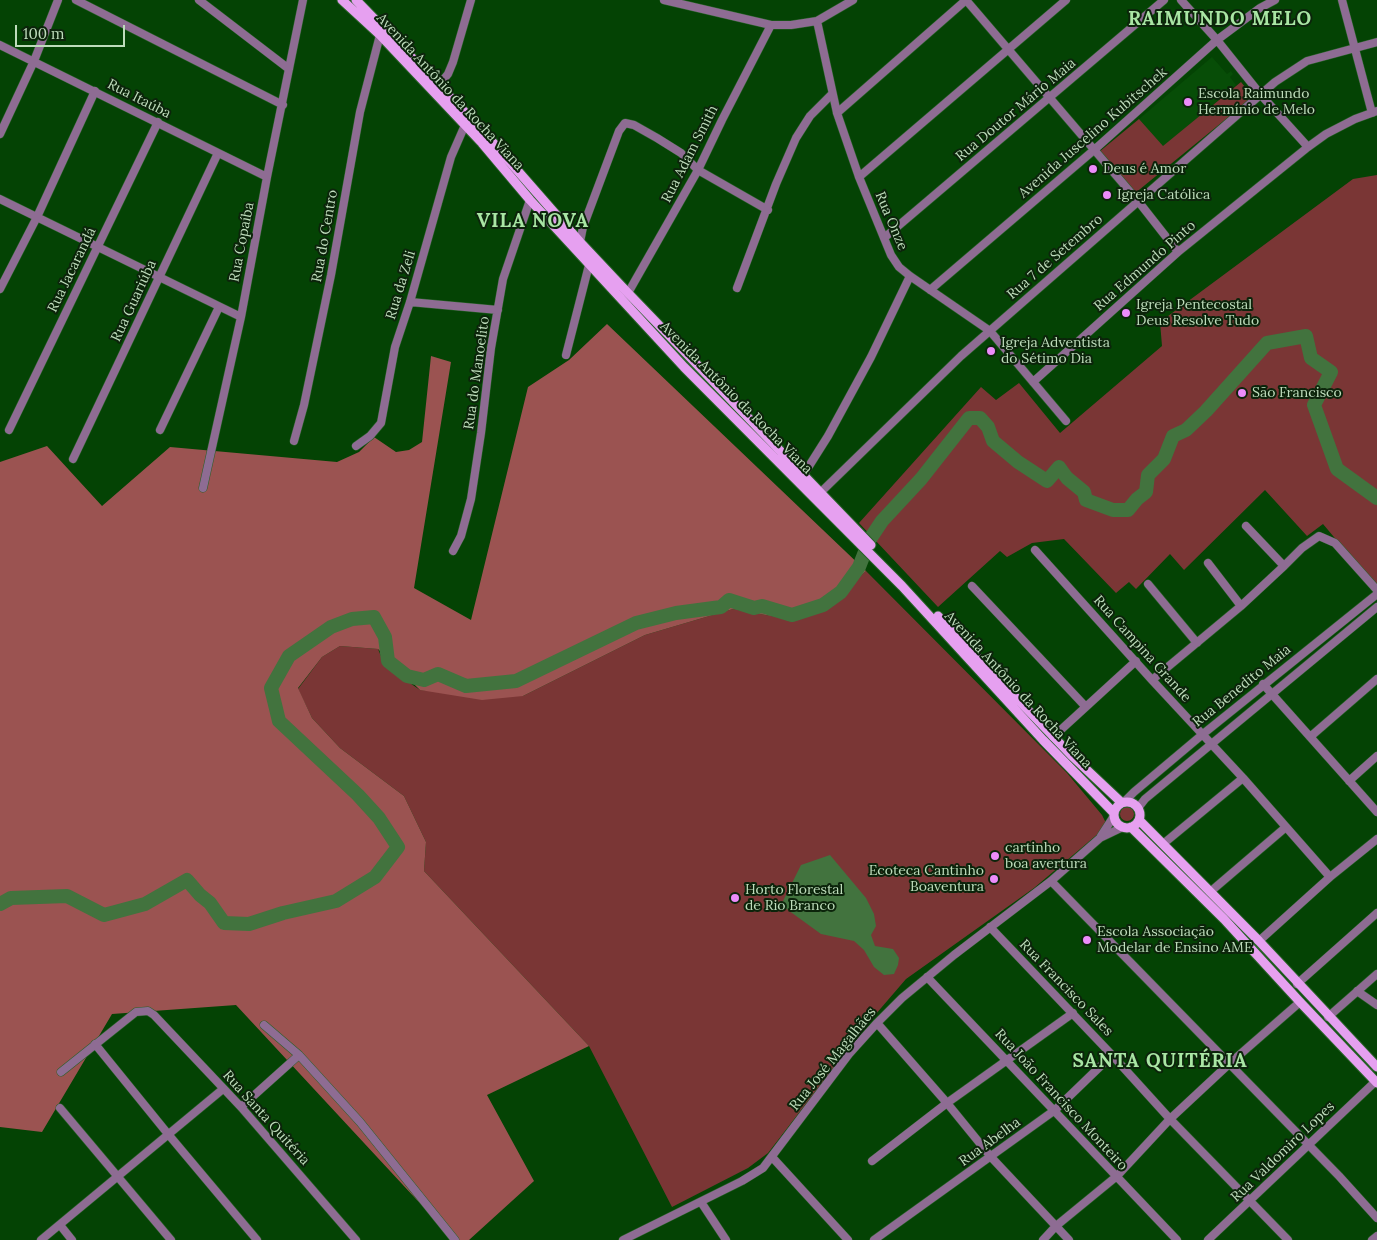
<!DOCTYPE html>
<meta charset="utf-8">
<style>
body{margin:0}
#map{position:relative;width:1377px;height:1240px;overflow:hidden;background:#044304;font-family:Lora,serif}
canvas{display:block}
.scale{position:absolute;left:15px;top:25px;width:110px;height:22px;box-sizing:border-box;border:2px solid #bedcbb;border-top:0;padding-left:6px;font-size:15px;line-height:18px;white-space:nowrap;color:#bedcbb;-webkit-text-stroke:4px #0c240b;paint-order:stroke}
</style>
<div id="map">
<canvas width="1377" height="1240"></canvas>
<div class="scale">100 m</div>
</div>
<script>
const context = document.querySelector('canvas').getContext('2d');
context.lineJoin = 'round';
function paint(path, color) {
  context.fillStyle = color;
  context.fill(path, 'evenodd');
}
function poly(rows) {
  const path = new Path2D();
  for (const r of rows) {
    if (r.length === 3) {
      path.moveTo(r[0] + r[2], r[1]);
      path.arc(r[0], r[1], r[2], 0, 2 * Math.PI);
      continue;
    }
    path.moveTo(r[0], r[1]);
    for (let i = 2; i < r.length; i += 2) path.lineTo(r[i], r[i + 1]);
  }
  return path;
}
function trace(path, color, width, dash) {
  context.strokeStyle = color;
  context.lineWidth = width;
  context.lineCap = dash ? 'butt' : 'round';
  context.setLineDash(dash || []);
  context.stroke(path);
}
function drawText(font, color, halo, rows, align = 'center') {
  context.font = font + ' Lora,serif';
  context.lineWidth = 4;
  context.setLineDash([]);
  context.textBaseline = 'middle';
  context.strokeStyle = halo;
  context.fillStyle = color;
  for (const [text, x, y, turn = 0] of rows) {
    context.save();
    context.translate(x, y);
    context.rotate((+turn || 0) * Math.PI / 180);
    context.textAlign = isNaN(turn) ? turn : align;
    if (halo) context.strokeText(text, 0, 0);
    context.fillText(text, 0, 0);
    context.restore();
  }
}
paint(poly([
 [1212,57,1227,74,1231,71,1233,74,1230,77,1236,85,1163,147,1139,119]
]), '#074d07');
paint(poly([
 [1241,82,1253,97,1134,194,1099,152,1139,119,1163,146],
 [1377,175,1377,584,1375,586,1323,524,1307,536,1265,490,1184,570,1170,554,1136,589,1129,582,1116,593,1064,539,1032,543,1007,557,1000,551,938,607,859,523,981,387,996,400,1019,383,1060,433,1162,346,1160,322,1353,179],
 [866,571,1067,773,1102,815,1105,821,1105,828,1034,888,906,979,869,1022,768,1153,748,1168,672,1207,589,1046,424,871,426,842,404,796,340,748,312,718,298,689,322,657,340,646,378,649,385,666,420,690,523,696,645,635,733,609,793,620,826,608],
 [1127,814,7]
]), '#7a3635');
paint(poly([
 [607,324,866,571,826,608,793,620,733,609,645,635,523,696,482,700,420,690,378,649,340,646,322,657,298,688,312,718,340,748,404,796,426,842,424,871,589,1046,487,1095,534,1181,469,1240,454,1240,236,1005,112,1014,42,1132,0,1127,0,462,47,446,102,506,170,447,337,462,359,452,374,437,396,452,409,450,422,442,431,356,451,362,414,588,471,620,528,387,569,360]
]), '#9b5351');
paint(poly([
 [830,855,866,898,874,914,876,926,871,935,875,946,893,949,899,958,898,965,894,974,884,975,874,967,864,950,854,941,821,934,781,905,801,865]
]), '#42733e');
trace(poly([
 [0,904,11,898,67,896,104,915,145,904,187,880,200,895,210,903,224,923,249,924,283,913,336,901,375,877,398,847,379,818,358,795,279,721,271,688,289,656,331,627,352,619,374,617,385,637,388,661,407,676,424,680,438,674,466,686,516,681,636,623,676,613,721,607,729,600,754,608,762,606,792,615,823,605,841,592,859,567,870,539,882,521,921,479,969,418,980,418,988,427,993,441,1018,462,1047,481,1059,467,1067,478,1084,492,1086,500,1113,510,1128,510,1137,499,1146,492,1148,475,1164,459,1173,436,1186,430,1206,411,1267,343,1306,336,1311,358,1331,372,1314,405,1337,469,1377,498]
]), '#42733e', 14);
const minor = poly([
 [76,0,283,105],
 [199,0,289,69],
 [664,0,771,25,791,25,817,21,853,0],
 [966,0,1138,201,1178,252],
 [1181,0,1217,40,1261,95,1308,147],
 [1342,0,1372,113],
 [817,21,837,113,859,177,891,255,899,267,910,276,990,331,1066,421],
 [0,45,267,177],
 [439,85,448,74,453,62,471,0],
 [837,113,966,0],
 [0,134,34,61,58,0],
 [859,177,1066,0],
 [0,199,241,317],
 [884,238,1164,0],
 [580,242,583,227,619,131,625,123,634,125,657,138,681,153,698,170,768,210],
 [737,288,776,184,796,138,810,116,832,94],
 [0,289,37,217,95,91],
 [930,290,1094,150,1217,40,1260,8,1275,0],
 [628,293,698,170,722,120,771,25],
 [410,302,498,310],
 [566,355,589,265],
 [1033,382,1178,252,1308,147,1326,134,1355,119,1377,111],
 [9,430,158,122],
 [160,430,219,307],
 [294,441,304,405,331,275,360,112,380,35],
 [356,446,370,436,381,423,395,347,410,302,451,157,465,125],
 [73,459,218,153],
 [804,474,828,436,871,357,910,276],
 [203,488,241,317,267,177,303,0],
 [821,492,961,356,1275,82,1307,61,1377,42],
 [1246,526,1284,566],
 [1035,550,1152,680,1243,778,1330,877],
 [453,551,461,536,471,499,481,433,491,348,503,279,530,200],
 [1208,563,1241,606],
 [1148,584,1197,643],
 [972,586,1085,706],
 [1152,680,1241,606,1284,566,1302,548,1319,536,1335,543,1377,590],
 [1263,684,1377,812],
 [1053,737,1136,661],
 [1310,737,1377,679],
 [1349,781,1377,756],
 [1125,801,1134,792,1203,734,1377,594],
 [1138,808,1145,799,1377,607],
 [1101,836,1114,816],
 [1163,844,1243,778],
 [1051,881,1339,1176,1377,1218],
 [1210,892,1286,827],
 [990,927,1112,1055,1170,1119,1288,1240],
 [1259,941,1330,877,1377,839],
 [927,977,1177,1240],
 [1297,984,1377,913],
 [1357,991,1377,1005],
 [1328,1017,1377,974],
 [877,1023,947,1103,991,1157,1069,1240],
 [264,1025,299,1055,360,1122,455,1240],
 [95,1044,168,1134,257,1240],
 [61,1072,136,1012,148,1011,154,1015,241,1107,356,1240],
 [241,1107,299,1055],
 [60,1108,171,1240],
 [772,1157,848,1240],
 [872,1161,947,1103,1073,1013],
 [701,1202,726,1240],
 [60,1225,72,1240],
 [41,1240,223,1089],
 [623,1240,742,1181,763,1168,849,1054,877,1023,902,998,954,955,1051,881,1100,838,1123,827],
 [874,1240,1055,1110,1112,1055],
 [1043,1240,1056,1226,1117,1176,1170,1119,1229,1064,1300,1002],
 [1208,1240,1376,1081],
 [1372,1240,1377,1236]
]);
const major = poly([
 [342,0,380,35,482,143,530,200,684,367,902,586,1043,740,1114,813],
 [356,0,482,130,580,242,628,293,871,545],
 [938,616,1071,755,1122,803],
 [1127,815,13],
 [1139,820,1259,941,1377,1067],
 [1131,827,1224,919,1300,1002,1377,1083]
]);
trace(minor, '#296229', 9);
trace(major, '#296229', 11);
trace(minor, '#8e6c93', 8);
trace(major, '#e6a0f0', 9);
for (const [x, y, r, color] of [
 [1188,102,5,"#ec8cfa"],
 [1093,169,5,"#ec8cfa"],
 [1107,195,5,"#ec8cfa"],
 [1126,313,5,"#ec8cfa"],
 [991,351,5,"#ec8cfa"],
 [1242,393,5,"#ec8cfa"],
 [995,856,5,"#ec8cfa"],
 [994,879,5,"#ec8cfa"],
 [735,898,5,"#ec8cfa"],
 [1087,940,5,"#ec8cfa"]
]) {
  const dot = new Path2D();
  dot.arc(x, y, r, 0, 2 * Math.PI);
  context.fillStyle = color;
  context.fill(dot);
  trace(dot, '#0c240b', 2);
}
drawText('14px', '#bedcbb', '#0c240b', [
 ["Avenida Antônio da Rocha Viana",450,92,47],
 ["Rua Itaúba",139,99,27],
 ["Rua Doutor Mário Maia",1016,110,-40],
 ["Avenida Juscelino Kubitschek",1093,133,-41],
 ["Rua Adam Smith",690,154,-63],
 ["Rua Onze",891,221,67],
 ["Rua do Centro",325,236,-80],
 ["Rua Copaíba",242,242,-79],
 ["Rua 7 de Setembro",1055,257,-41],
 ["Rua Edmundo Pinto",1145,266,-41],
 ["Rua Jacarandá",72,270,-64],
 ["Rua da Zeli",401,285,-73],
 ["Rua Guariúba",134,301,-65],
 ["Rua do Manoelito",477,373,-82],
 ["Avenida Antônio da Rocha Viana",736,398,45],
 ["Rua Campina Grande",1142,649,48],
 ["Rua Benedito Maia",1242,686,-39],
 ["Avenida Antônio da Rocha Viana",1018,690,47],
 ["Rua Francisco Sales",1066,988,46],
 ["Rua José Magalhães",833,1059,-51],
 ["Rua João Francisco Monteiro",1061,1100,47],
 ["Rua Santa Quitéria",266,1118,48],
 ["Rua Abelha",990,1142,-36],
 ["Rua Valdomiro Lopes",1283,1152,-44]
]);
drawText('14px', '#bedcbb', '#0c240b', [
 ["Escola Raimundo",1198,94],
 ["Hermínio de Melo",1198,110],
 ["Deus é Amor",1103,169],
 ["Igreja Católica",1117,195],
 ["Igreja Pentecostal",1136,305],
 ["Deus Resolve Tudo",1136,321],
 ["Igreja Adventista",1001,343],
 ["do Sétimo Dia",1001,359],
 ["São Francisco",1252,393],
 ["cartinho",1005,848],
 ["boa avertura",1005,864],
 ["Ecoteca Cantinho",984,871,"right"],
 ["Boaventura",984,887,"right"],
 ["Horto Florestal",745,890],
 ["de Rio Branco",745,906],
 ["Escola Associação",1097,932],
 ["Modelar de Ensino AME",1097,948]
], 'left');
context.letterSpacing = '1px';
drawText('bold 19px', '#a9e6a4', '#0c240b', [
 ["RAIMUNDO MELO",1220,20],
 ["VILA NOVA",533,222],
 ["SANTA QUITÉRIA",1160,1062]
]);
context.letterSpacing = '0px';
</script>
